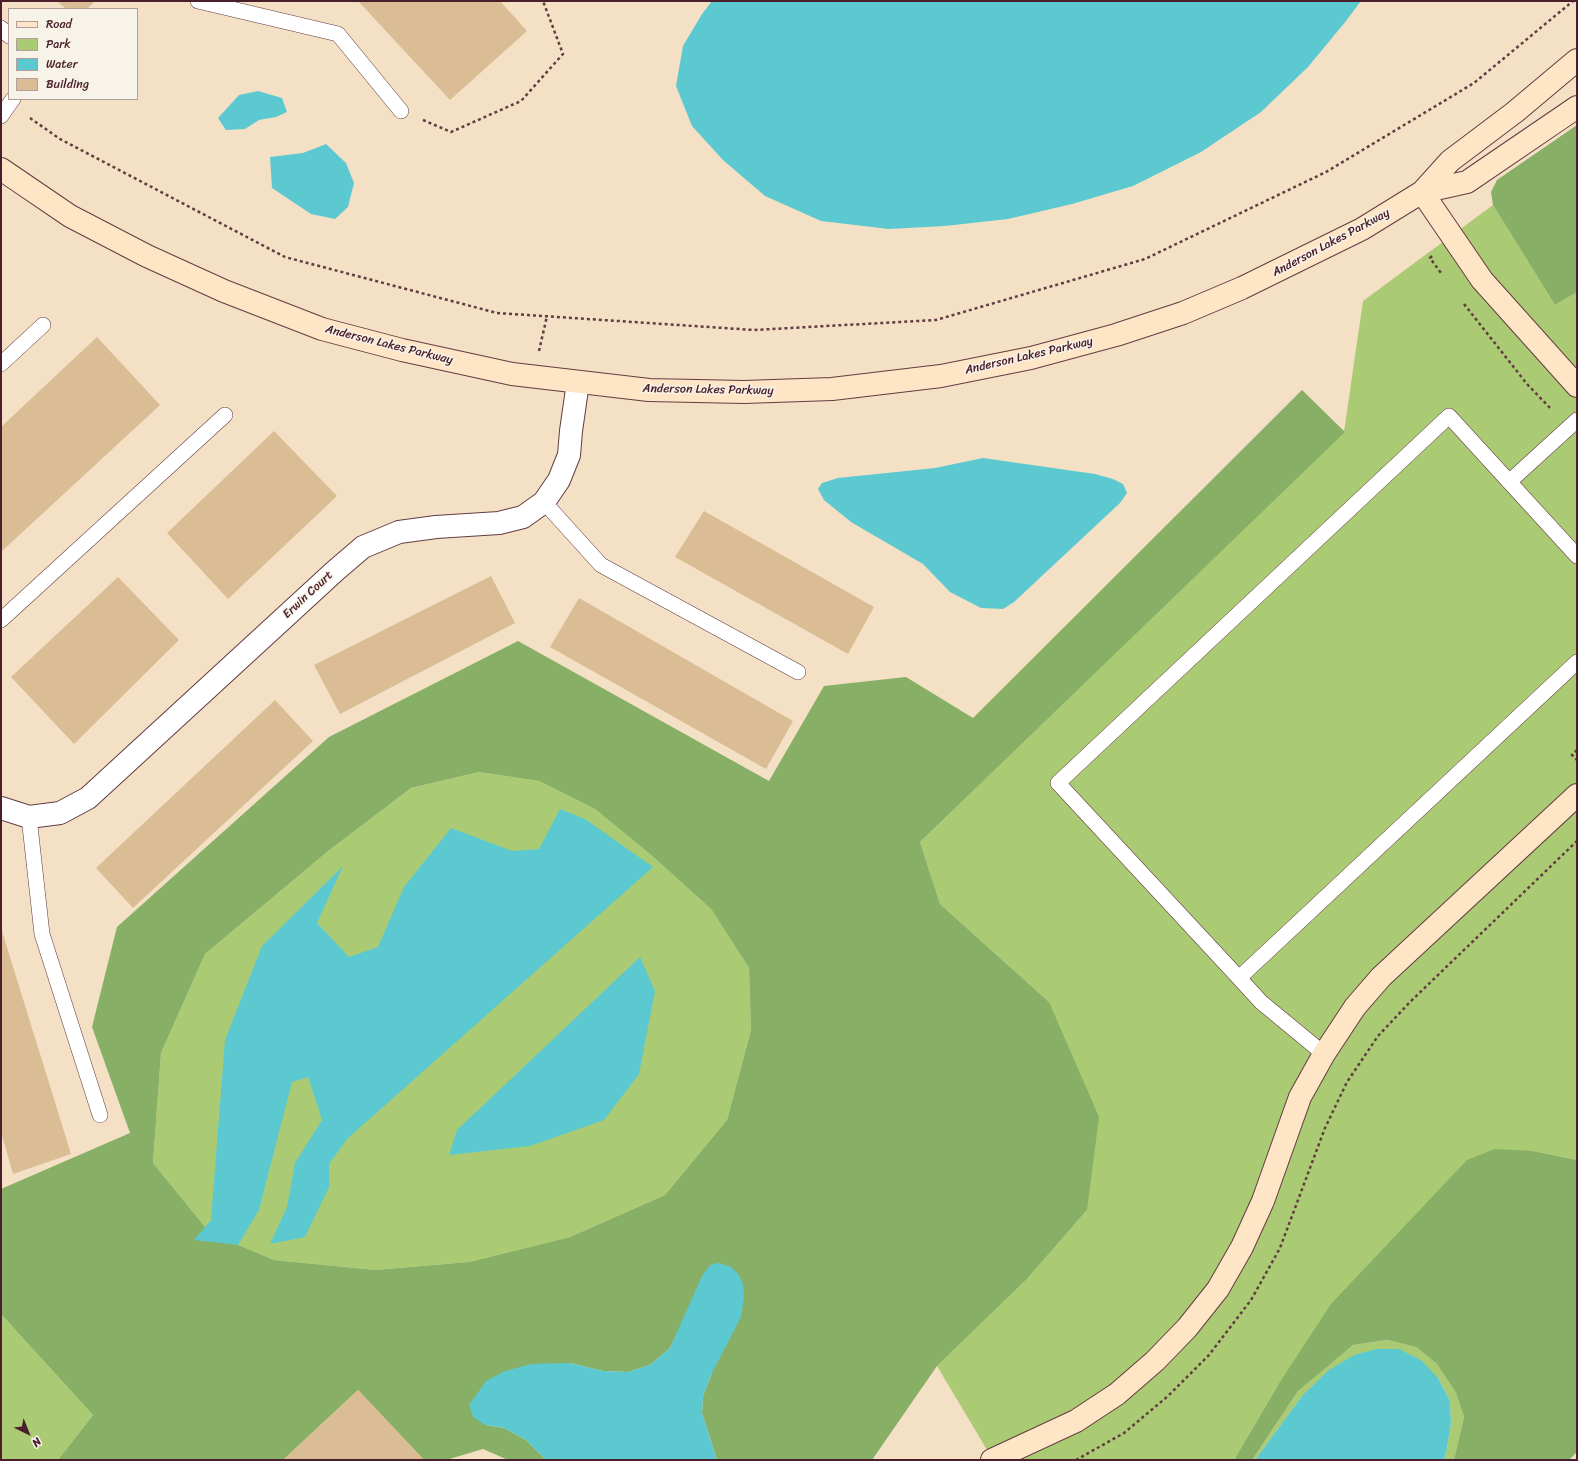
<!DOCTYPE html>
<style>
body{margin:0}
#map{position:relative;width:1578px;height:1461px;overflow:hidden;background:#f3e0c5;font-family:Sriracha,sans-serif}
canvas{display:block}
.frame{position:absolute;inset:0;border:2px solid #4a1f2b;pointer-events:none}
.legend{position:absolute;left:8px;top:8px;width:130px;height:92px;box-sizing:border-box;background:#f7f3e8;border:1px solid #b29e9c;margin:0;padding:5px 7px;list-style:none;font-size:12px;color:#4a1f2b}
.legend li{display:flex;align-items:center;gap:8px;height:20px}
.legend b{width:20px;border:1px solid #b29e9c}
.north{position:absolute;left:8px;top:1413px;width:40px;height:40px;-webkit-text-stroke:3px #f7f3e8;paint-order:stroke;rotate:137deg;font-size:11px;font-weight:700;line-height:16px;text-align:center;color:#4a1f2b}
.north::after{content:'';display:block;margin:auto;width:14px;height:18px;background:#4a1f2b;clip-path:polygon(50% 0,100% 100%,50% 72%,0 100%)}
</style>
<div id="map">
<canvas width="1578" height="1461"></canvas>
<div class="frame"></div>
<ul class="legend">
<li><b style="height:5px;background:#fde5c5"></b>Road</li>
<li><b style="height:11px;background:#aacb73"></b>Park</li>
<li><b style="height:11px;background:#5cc9d1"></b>Water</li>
<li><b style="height:11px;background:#dbbd95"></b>Building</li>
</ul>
<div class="north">N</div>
</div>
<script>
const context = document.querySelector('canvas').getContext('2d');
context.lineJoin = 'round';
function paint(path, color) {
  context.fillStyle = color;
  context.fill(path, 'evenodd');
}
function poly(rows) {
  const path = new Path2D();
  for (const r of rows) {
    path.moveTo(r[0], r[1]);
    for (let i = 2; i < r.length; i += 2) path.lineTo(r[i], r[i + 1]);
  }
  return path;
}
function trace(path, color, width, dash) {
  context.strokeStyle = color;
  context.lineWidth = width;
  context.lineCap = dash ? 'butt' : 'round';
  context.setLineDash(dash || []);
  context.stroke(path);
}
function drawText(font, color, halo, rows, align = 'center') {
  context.font = font + ' Sriracha,sans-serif';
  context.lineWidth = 3;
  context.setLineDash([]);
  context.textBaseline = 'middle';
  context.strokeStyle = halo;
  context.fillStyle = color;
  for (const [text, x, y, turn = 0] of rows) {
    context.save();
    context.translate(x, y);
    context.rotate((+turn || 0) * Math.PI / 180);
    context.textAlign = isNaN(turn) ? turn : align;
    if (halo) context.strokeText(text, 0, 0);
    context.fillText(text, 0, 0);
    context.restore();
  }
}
paint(poly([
 [1493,205,1555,305,1577,292,1577,1160,1533,1151,1278,1385,1234,1460,993,1460,937,1366,1026,1280,1087,1210,1049,1002,940,904,920,842,1344,432,1363,301],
 [479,772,539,781,595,809,650,854,711,909,749,968,751,1030,727,1120,665,1195,570,1237,469,1262,375,1270,274,1260,210,1233,153,1163,161,1053,205,954,327,852,411,788],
 [1,1314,93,1415,58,1460,1,1460],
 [1389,1340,1416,1347,1437,1364,1456,1393,1464,1417,1454,1460,1444,1460,1447,1448,1451,1424,1450,1401,1438,1378,1302,1396,1255,1460,1252,1460,1298,1391,1327,1366,1353,1345]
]), '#aacb73');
paint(poly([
 [1577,125,1577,292,1555,305,1493,205,1491,192,1497,180],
 [1302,390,1345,432,920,842,940,904,1049,1002,1099,1117,1087,1210,1026,1280,937,1366,872,1460,717,1460,702,1413,703,1396,712,1373,682,1323,670,1348,650,1365,628,1372,603,1371,570,1363,485,1425,504,1428,526,1440,546,1460,508,1460,483,1449,446,1460,424,1460,358,1390,283,1460,58,1460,93,1415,1,1314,1,1189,130,1133,92,1027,117,927,329,737,518,641,769,781,824,686,906,677,973,718],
 [479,772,539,781,595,809,650,854,711,909,749,968,751,1030,727,1120,665,1195,570,1237,469,1262,375,1270,274,1260,210,1233,153,1163,161,1053,205,954,327,852,411,788],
 [1495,1149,1533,1151,1577,1160,1577,1452,1569,1460,1454,1460,1464,1417,1456,1393,1437,1364,1416,1347,1388,1340,1353,1345,1298,1391,1252,1460,1234,1460,1278,1385,1331,1304,1467,1160]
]), '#87af65');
paint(poly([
 [712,1,1361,1,1346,21,1308,67,1261,112,1201,152,1133,186,1072,204,1008,219,945,226,889,229,821,221,765,196,723,160,692,126,676,86,683,46,702,14],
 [258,91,282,98,287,112,276,117,259,120,245,129,226,130,218,118,239,95],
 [326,144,346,163,354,183,348,207,335,219,311,214,272,188,270,157,303,153],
 [983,458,1095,474,1113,479,1123,484,1127,493,1120,503,1014,602,1003,609,981,608,950,592,923,564,851,522,824,500,818,489,822,483,838,478,935,468],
 [560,809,585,819,653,867,347,1139,329,1164,329,1187,305,1237,270,1244,287,1207,295,1163,322,1120,308,1077,292,1082,259,1210,238,1245,194,1240,211,1220,225,1040,262,946,343,866,317,923,349,957,378,947,404,887,451,828,512,851,539,849],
 [640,957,655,991,639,1074,604,1120,530,1146,449,1155,457,1130],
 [719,1263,731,1267,739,1275,743,1284,744,1296,741,1317,712,1373,703,1396,702,1413,717,1460,546,1460,526,1440,504,1428,485,1425,473,1417,469,1405,486,1381,505,1371,531,1364,570,1363,603,1371,628,1372,650,1365,670,1348,702,1276,710,1265],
 [1376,1349,1399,1349,1421,1360,1438,1378,1450,1401,1451,1424,1447,1448,1444,1460,1255,1460,1302,1396,1329,1370,1354,1355]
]), '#5cc9d1');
paint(poly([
 [57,1,95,1,87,9,66,9],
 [358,1,500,1,527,31,450,100],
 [97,337,160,405,1,552,1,427],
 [274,431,337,496,228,599,167,533],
 [704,511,874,607,848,654,675,557],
 [491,576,515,623,340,714,314,665],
 [118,577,179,640,74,744,11,677],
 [579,598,793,721,766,769,550,647],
 [275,700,313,741,133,908,96,868],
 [1,928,71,1154,13,1174,1,1132],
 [358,1390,424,1460,283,1460]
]), '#dbbd95');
const lane = poly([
 [198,1,338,34,401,111],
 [1,28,9,36],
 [1,116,13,99],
 [1,364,43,325],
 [1509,482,1577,420],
 [544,502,601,565,798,672],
 [1577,556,1449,416,1058,783,1239,978,1577,662],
 [1,620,225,415],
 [29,817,42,934,100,1115],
 [1239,978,1261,1002,1324,1054]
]);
const street = poly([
 [1,808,29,817,60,813,88,798,335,571,363,547,399,532,436,527,499,523,523,517,544,502,559,480,569,455,571,431,578,382]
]);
const secondary = poly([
 [1,169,70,216,147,256,224,291,322,329,402,350,512,374,649,390,744,392,832,389,941,376,1031,358,1116,335,1183,313,1242,288,1362,229,1422,192,1450,161,1515,112,1577,60],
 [1422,192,1482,280,1577,386],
 [1422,192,1467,182,1577,107],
 [992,1460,1076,1421,1117,1394,1155,1361,1187,1328,1218,1289,1242,1247,1263,1201,1300,1097,1324,1054,1355,1007,1381,977,1577,795]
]);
trace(lane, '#633c42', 16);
trace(street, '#633c42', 24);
trace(secondary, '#633c42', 24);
trace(poly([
 [30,118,60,139,285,257,497,313,754,330,936,320,1145,259,1326,172,1474,83,1573,1],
 [423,120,451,132,521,101,563,54,543,1],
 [1432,256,1430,258,1441,273],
 [1464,304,1527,384,1552,410],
 [539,351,547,316],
 [1577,750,1572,755,1577,760],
 [1076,1460,1124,1433,1168,1396,1209,1355,1251,1300,1280,1248,1325,1128,1347,1082,1378,1036,1410,1002,1577,841]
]), '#633c42', 2.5, [3, 3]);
trace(lane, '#fff', 15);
trace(street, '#fff', 22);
trace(secondary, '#fde5c5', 22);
drawText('12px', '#4a1f2b', '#f7f3e8', [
 ["Anderson Lakes Parkway",1331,243,-28],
 ["Anderson Lakes Parkway",389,345,14],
 ["Anderson Lakes Parkway",1029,356,-13],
 ["Anderson Lakes Parkway",708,390,1],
 ["Erwin Court",308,595,-43]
]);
</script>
